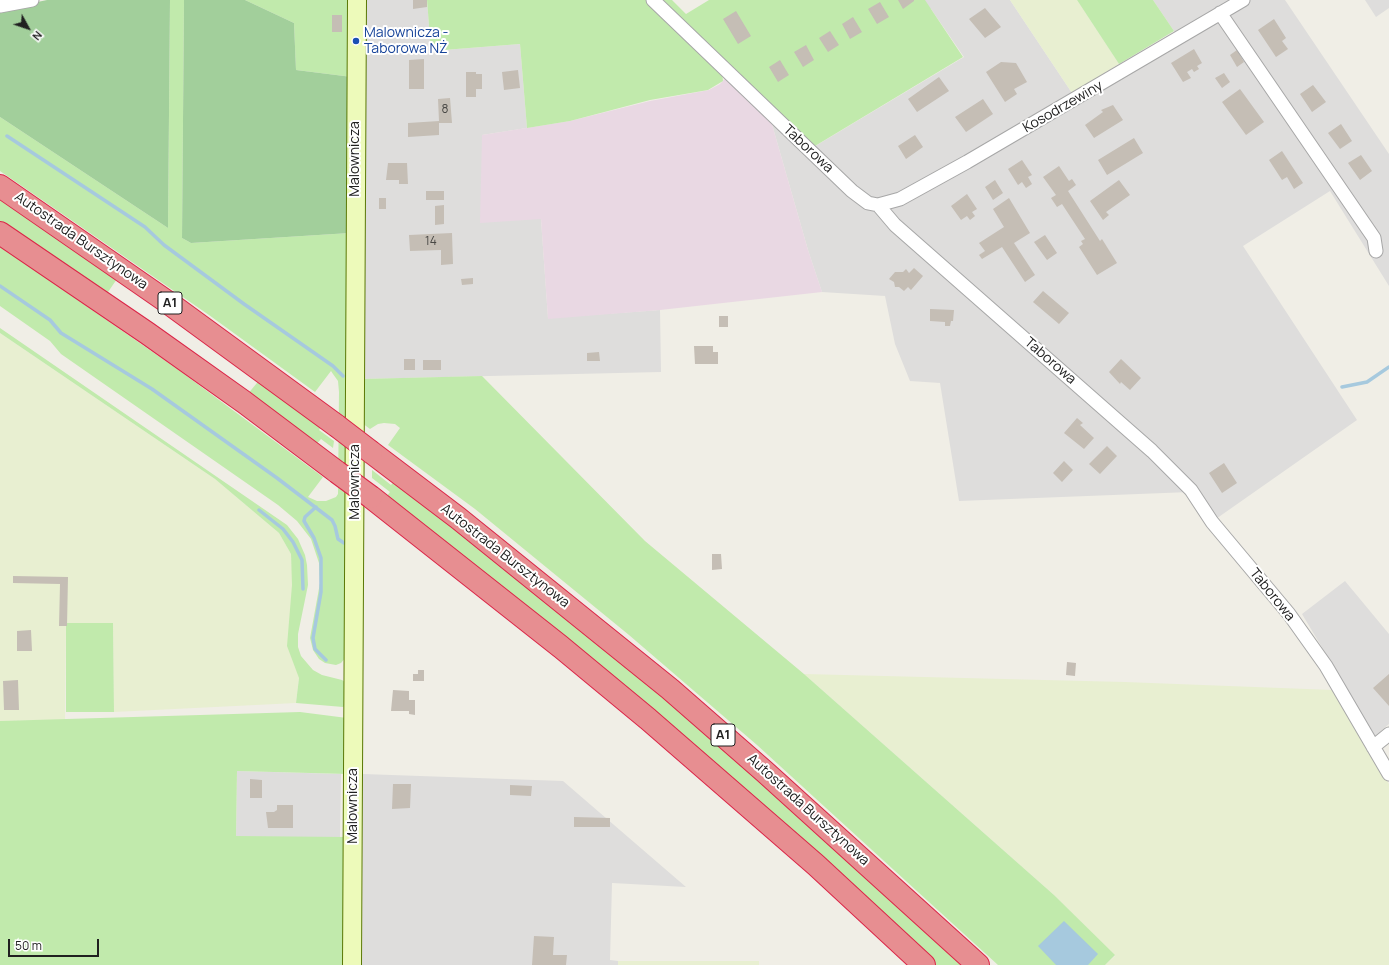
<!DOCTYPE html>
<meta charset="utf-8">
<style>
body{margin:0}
#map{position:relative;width:1389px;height:965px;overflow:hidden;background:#f0eee6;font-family:Manrope,sans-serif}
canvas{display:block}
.north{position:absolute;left:8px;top:8px;width:40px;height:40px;-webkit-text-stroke:3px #fff;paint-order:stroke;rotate:130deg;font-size:11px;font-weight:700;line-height:16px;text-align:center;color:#202020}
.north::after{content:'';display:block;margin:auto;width:14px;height:18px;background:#202020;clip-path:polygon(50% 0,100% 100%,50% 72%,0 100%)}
.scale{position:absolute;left:8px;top:939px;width:91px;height:18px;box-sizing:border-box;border:2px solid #202020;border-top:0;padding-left:5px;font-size:12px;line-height:14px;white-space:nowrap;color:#202020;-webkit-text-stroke:3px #fff;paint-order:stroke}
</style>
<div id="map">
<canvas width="1389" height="965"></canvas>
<div class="north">N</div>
<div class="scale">50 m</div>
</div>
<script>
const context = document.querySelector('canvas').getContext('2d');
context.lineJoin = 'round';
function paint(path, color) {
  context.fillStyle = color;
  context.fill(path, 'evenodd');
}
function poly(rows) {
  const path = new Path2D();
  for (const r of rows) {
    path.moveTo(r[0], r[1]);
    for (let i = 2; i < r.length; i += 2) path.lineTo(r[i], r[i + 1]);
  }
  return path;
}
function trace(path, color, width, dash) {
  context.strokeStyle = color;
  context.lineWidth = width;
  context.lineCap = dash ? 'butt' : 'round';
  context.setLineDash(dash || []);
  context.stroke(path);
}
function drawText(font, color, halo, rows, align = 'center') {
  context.font = font + ' Manrope,sans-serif';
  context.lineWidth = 4;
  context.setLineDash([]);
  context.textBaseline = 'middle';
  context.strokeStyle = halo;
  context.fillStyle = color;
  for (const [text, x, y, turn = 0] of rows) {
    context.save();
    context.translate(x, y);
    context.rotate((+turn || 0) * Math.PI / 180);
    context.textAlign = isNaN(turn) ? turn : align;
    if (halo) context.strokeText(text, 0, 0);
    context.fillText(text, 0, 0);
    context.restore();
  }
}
paint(poly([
 [362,0,427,0,431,51,520,44,527,128,482,135,541,219,548,318,660,310,661,372,361,379],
 [709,0,1010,0,1076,99,1178,37,1153,0,1285,0,1389,154,1389,286,1330,191,1243,246,1357,420,1213,521,1190,492,959,501,940,383,910,381,895,344,885,296,822,292,808,250,769,114,812,148,964,57,931,9],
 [1365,0,1389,0,1389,8,1376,17],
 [1345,581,1389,634,1389,724,1375,736,1302,614],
 [237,771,341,774,340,837,236,837],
 [363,774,563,781,686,887,612,883,610,960,618,961,618,965,362,965]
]), '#dedddc');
paint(poly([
 [729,74,769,114,808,250,822,292,660,310,548,319,541,219,480,223,482,135,570,121,650,101,709,90,720,84]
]), '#e9d8e3');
paint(poly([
 [1010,0,1077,0,1119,64,1072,93],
 [0,333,215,479,279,533,291,554,299,678,296,703,114,712,113,624,66,623,65,720,0,721],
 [804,674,1125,682,1333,690,1389,784,1389,965,1105,965,1115,956,1054,895],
 [618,961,759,961,759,965,618,965]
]), '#e8efd1');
paint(poly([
 [170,0,184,0,182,238,191,243,350,233,346,657,341,663,336,665,325,663,319,659,313,650,310,638,320,583,319,563,311,539,297,521,278,505,61,354,50,341,0,306,0,246,180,371,323,477,308,497,317,501,326,501,336,497,338,494,339,392,338,381,333,374,331,371,315,392,209,315,0,171,0,117,168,228],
 [245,0,351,0,352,77,296,70,294,23],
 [427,0,646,0,722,72,723,81,708,90,650,100,570,121,527,128,520,44,431,51],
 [660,0,672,0,686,14,709,0,925,0,963,57,815,146],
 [1077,0,1153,0,1174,31,1119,64],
 [0,197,119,276,106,295,0,223],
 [0,328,287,525,298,539,305,555,307,565,308,585,298,634,298,647,301,656,313,670,322,675,342,680,346,683,348,703,343,707,296,703,299,678,287,646,292,585,291,554,279,533,215,479,0,333],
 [482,376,645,541,804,674,1054,895,1115,955,1105,965,998,965,757,745,629,635,475,509,388,445,400,428,395,424,384,423,378,424,370,429,362,423,361,379],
 [261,378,323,424,319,430,334,441,333,448,321,439,315,446,247,395],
 [372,470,391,485,396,479,630,666,966,965,935,965,892,925,386,497,390,492,372,478],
 [66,623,113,623,114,712,66,712],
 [300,712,347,718,347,774,237,771,236,836,347,837,346,965,0,965,0,721]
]), '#c1eaac');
paint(poly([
 [47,0,170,0,168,228,0,117,0,10],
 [184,0,245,0,294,23,296,70,352,77,350,233,191,243,182,238]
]), '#a2cf9b');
paint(poly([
 [1064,921,1098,954,1088,965,1056,965,1038,946]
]), '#a6c9de');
trace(poly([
 [7,136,145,227,164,245,244,304,333,366,343,376],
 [0,286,50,320,61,333,152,389,277,478,332,520,335,526,338,539,344,543],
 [1342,387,1367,382,1389,367],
 [316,507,305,517,304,521,314,538,321,558,321,592,313,638,315,649,326,660],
 [259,510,283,529,293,542,302,560,303,589]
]), '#a6c9de', 3.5);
paint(poly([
 [413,0,427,0,427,7,413,9],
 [898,0,914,0,914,1,903,9],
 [880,2,889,17,877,24,868,9],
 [985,8,1001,27,985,38,969,19],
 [736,11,751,36,738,44,723,19],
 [332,15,342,15,342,32,332,32],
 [853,17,862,32,850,39,842,24],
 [1274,19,1286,38,1282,41,1288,49,1276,57,1258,30],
 [830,31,839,45,828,52,819,38],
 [806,45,814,60,803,67,794,52],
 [1194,49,1202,63,1197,66,1199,69,1194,72,1192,69,1187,72,1191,78,1183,82,1171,63],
 [1237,50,1244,62,1237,67,1230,55],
 [424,59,424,89,409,89,409,60],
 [780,60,789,75,778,82,769,67],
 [1001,62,1016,63,1027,82,1014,89,1017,94,1005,102,986,72],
 [518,70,520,88,504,90,502,72],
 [466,72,476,72,476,74,482,74,482,89,476,89,476,97,466,97],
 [1224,73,1230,82,1222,88,1215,78],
 [939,77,949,91,917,112,908,99],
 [1313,85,1326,102,1312,112,1300,94],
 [1240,89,1264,122,1246,135,1222,102],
 [450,98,452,123,439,123,439,135,408,137,408,123,439,121,438,99],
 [983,99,993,114,966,132,955,117],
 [1113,105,1123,120,1094,138,1085,125,1103,112,1101,110],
 [1341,124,1352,141,1340,149,1328,133],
 [915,135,923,147,906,159,898,146],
 [1134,138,1143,153,1107,175,1098,160],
 [1282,151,1303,183,1294,189,1287,177,1282,180,1269,160],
 [1361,155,1372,171,1360,180,1348,163],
 [1022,160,1032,175,1028,177,1032,184,1026,188,1022,182,1018,185,1008,169],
 [388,163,407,163,408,184,399,184,399,180,386,180],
 [1059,166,1069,181,1072,179,1076,185,1068,191,1100,241,1102,239,1117,263,1097,275,1079,247,1083,244,1081,241,1085,239,1062,204,1057,207,1051,198,1056,195,1043,177],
 [995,180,1003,193,993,200,985,187],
 [1119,180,1130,195,1106,212,1109,215,1103,220,1090,201],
 [426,191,444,191,444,200,426,200],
 [967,194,977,209,972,212,975,216,970,220,967,216,961,220,951,206],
 [379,198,386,198,386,209,379,209],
 [1009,198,1030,233,1014,243,1035,275,1025,282,1002,247,982,259,979,255,985,251,979,243,1004,227,993,209],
 [444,205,444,224,435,225,435,206],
 [452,233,453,264,441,265,441,250,410,251,409,235],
 [1045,235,1057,253,1047,260,1034,242],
 [914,268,923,276,911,290,908,287,904,291,899,287,895,287,894,282,889,279,895,272,903,272,906,269,909,273],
 [473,278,473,284,462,285,461,279],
 [1043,291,1069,313,1059,324,1033,302],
 [930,309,954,310,953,321,951,321,950,326,945,326,945,322,930,321],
 [719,316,728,316,728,327,719,327],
 [694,346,713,346,713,352,718,352,718,364,695,364],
 [599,352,600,361,587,361,587,353],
 [404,359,415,359,415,370,404,370],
 [1121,359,1141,378,1130,390,1121,382,1120,384,1109,372],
 [423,360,441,360,441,370,423,370],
 [1077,418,1083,423,1080,425,1094,438,1084,449,1064,433],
 [1107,446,1117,456,1100,474,1089,464],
 [1064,461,1073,470,1062,482,1053,473],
 [1224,463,1237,483,1222,493,1209,473],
 [712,554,721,554,722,569,712,570],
 [13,576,68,577,67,626,59,626,60,584,13,583],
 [31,630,32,651,17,651,17,631],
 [1067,662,1076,663,1075,676,1066,675],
 [418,670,424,670,424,681,413,681,413,674,418,674],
 [1389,674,1389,706,1373,688],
 [18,680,19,710,4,710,3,681],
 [393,690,409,691,409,700,415,700,415,715,409,714,409,711,391,711],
 [250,779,262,780,262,798,250,798],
 [393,784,411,784,410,808,392,809],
 [510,785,532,786,531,796,510,795],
 [277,805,293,805,293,828,268,828,266,812,274,812,277,810],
 [574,817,610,818,610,827,574,827],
 [534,936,554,937,553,955,567,955,566,965,532,965]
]), '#c5beb5');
const street = poly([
 [653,0,852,191,868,203,878,205,895,225,1152,451,1191,490,1212,522,1289,614,1326,666,1389,774],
 [0,6,32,0],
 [1220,13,1374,238,1376,251],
 [878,205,900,199,967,162,1243,0],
 [1373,747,1389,734]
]);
const secondary = poly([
 [352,965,357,0]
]);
const highway = poly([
 [0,186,166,301,337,426],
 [0,233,147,333,244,402,337,472],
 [371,452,458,518,670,689,765,772,978,965],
 [371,497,561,647,648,719,816,865,924,965]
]);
trace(street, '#a7a7a7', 15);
trace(secondary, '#5a7805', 20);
trace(highway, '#db2648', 24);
trace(street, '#fff', 13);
trace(secondary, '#edfaba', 18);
trace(highway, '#e78e91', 22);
const highwayBridge = poly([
 [337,426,371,452],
 [337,472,371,497]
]);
trace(highwayBridge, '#db2648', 24, []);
trace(highwayBridge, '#e78e91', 22);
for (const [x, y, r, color] of [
 [356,41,4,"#1a4fb4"]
]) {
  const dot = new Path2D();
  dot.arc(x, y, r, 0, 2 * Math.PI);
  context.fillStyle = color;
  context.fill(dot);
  trace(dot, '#fff', 1.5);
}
drawText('12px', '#494845', null, [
 ["8",445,110],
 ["14",431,242]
]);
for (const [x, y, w] of [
 [170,303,24],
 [723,735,24]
]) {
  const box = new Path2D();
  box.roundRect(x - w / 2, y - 11, w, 22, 3);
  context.fillStyle = '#fff';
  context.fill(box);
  trace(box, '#202020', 1);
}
drawText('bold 13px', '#202020', null, [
 ["A1",170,303],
 ["A1",723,735]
]);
drawText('14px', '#164399', '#fff', [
 ["Malownicza -",364,33],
 ["Taborowa NŻ",364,49]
], 'left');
drawText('14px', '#202020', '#fff', [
 ["Kosodrzewiny",1063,107,-30],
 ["Taborowa",808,149,43],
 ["Malownicza",355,159,-90],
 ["Autostrada Bursztynowa",81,241,35],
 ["Taborowa",1050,361,41],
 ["Malownicza",355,482,-90],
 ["Autostrada Bursztynowa",505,556,38],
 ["Taborowa",1272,595,51],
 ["Malownicza",353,806,-90],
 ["Autostrada Bursztynowa",808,810,42]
]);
</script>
